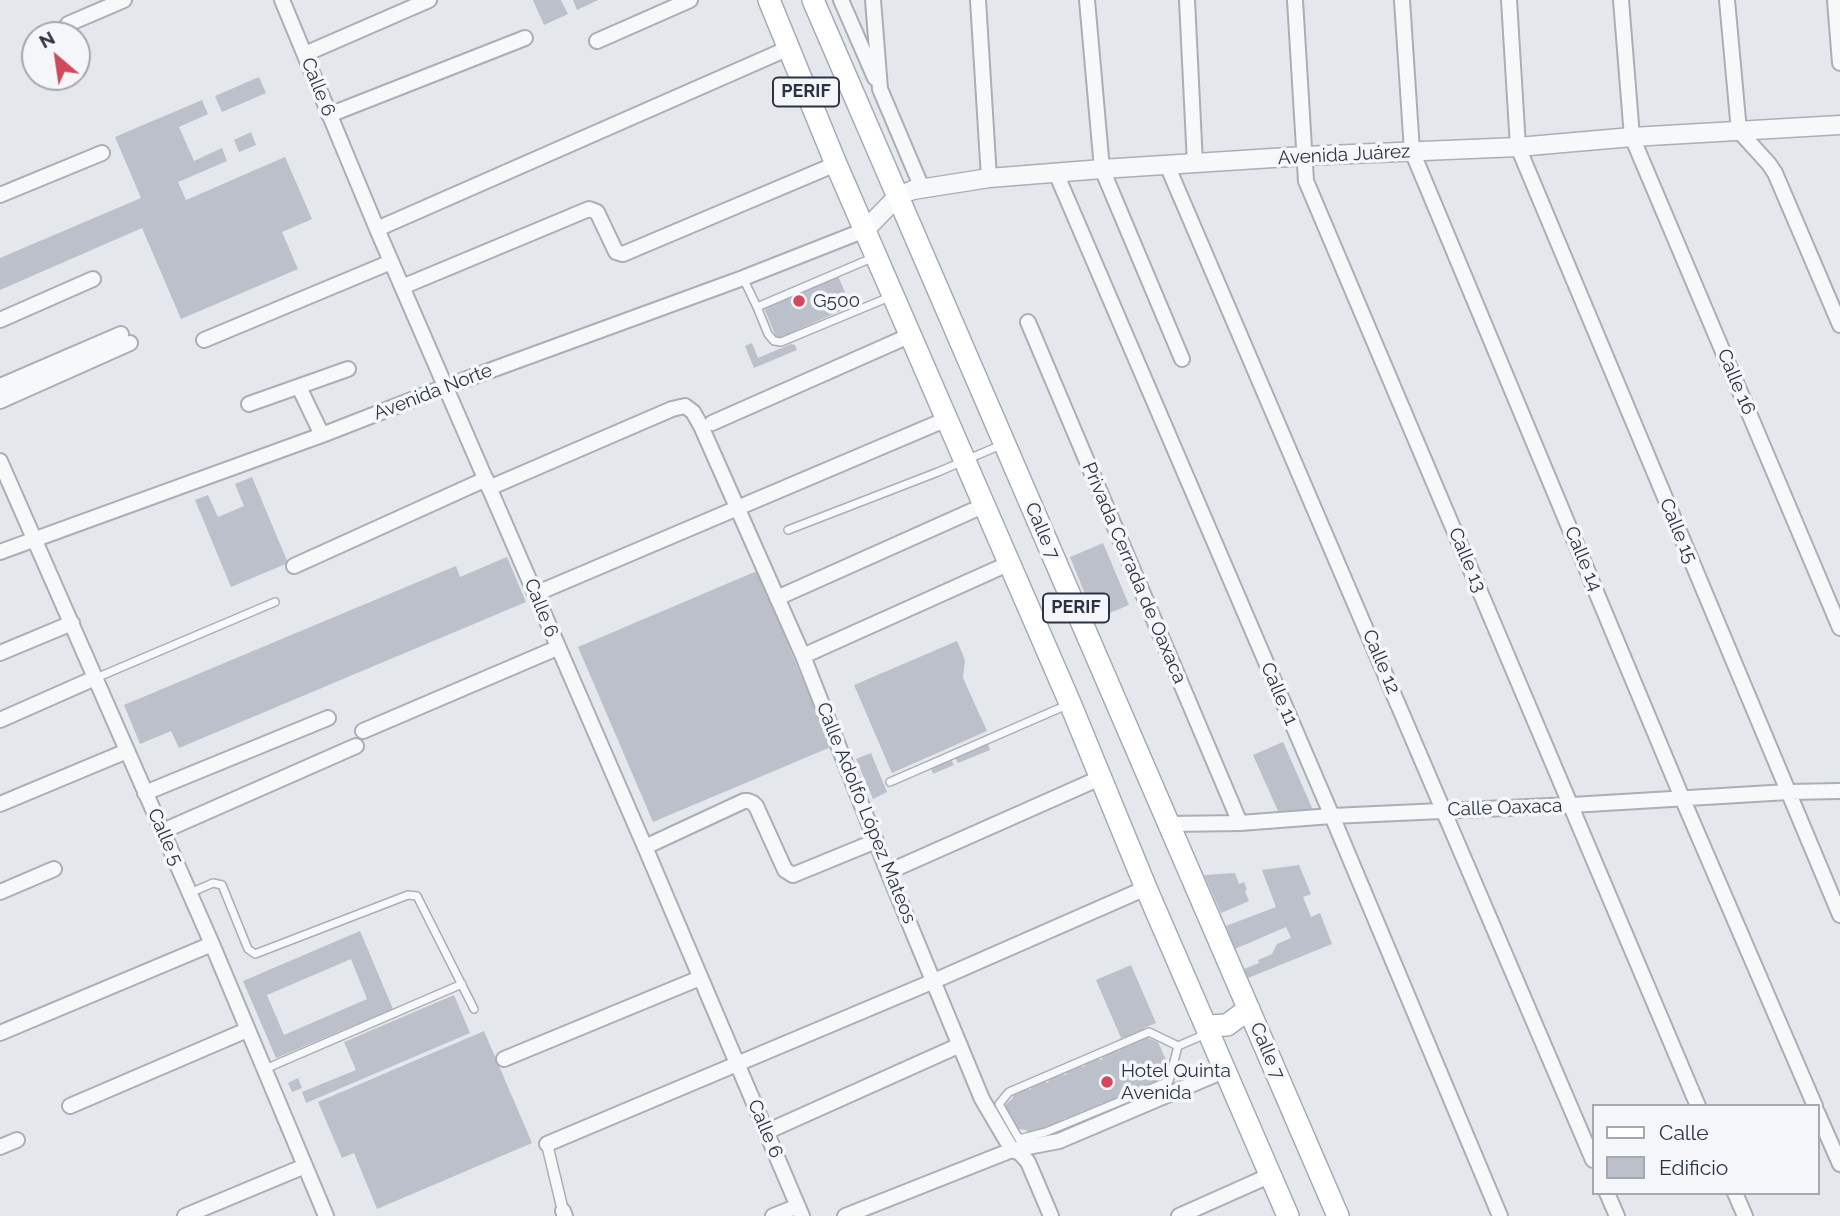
<!DOCTYPE html>
<meta charset="utf-8">
<style>
body{margin:0}
#map{position:relative;width:1840px;height:1216px;overflow:hidden;background:#e4e7ec;font-family:Raleway,sans-serif}
canvas{display:block}
.legend{position:absolute;left:1592px;top:1104px;width:228px;height:91px;box-sizing:border-box;background:#f4f6f9;border:2px solid #a4a8b1;margin:0;padding:9px 12px;list-style:none;font-size:21px;color:#2b3445}
.legend li{display:flex;align-items:center;gap:14px;height:35px}
.legend b{width:35px;border:2px solid #a4a8b1}
.north{position:absolute;left:21px;top:21px;width:70px;height:70px;box-sizing:border-box;background:#f4f6f9;border:2px solid #a4a8b1;border-radius:50%;rotate:331deg;font-size:19px;font-weight:700;line-height:28px;text-align:center;color:#2b3445}
.north::after{content:'';display:block;margin:auto;width:24px;height:32px;background:#d1495b;clip-path:polygon(50% 0,100% 100%,50% 72%,0 100%)}
</style>
<div id="map">
<canvas width="1840" height="1216"></canvas>
<ul class="legend">
<li><b style="height:9px;background:#fff"></b>Calle</li>
<li><b style="height:19px;background:#bbc0ca"></b>Edificio</li>
</ul>
<div class="north">N</div>
</div>
<script>
const context = document.querySelector('canvas').getContext('2d');
context.lineJoin = 'round';
function paint(path, color) {
  context.fillStyle = color;
  context.fill(path, 'evenodd');
}
function poly(rows) {
  const path = new Path2D();
  for (const r of rows) {
    path.moveTo(r[0], r[1]);
    for (let i = 2; i < r.length; i += 2) path.lineTo(r[i], r[i + 1]);
  }
  return path;
}
function trace(path, color, width, dash) {
  context.strokeStyle = color;
  context.lineWidth = width;
  context.lineCap = dash ? 'butt' : 'round';
  context.setLineDash(dash || []);
  context.stroke(path);
}
function drawText(font, color, halo, rows, align = 'center') {
  context.font = font + ' Raleway,sans-serif';
  context.lineWidth = 7;
  context.setLineDash([]);
  context.textBaseline = 'middle';
  context.strokeStyle = halo;
  context.fillStyle = color;
  for (const [text, x, y, turn = 0] of rows) {
    context.save();
    context.translate(x, y);
    context.rotate((+turn || 0) * Math.PI / 180);
    context.textAlign = isNaN(turn) ? turn : align;
    if (halo) context.strokeText(text, 0, 0);
    context.fillText(text, 0, 0);
    context.restore();
  }
}
paint(poly([
 [533,0,561,0,568,14,544,25],
 [573,0,598,0,577,10],
 [259,77,266,93,222,112,215,96],
 [202,100,208,114,179,127,194,161,222,148,227,161,178,182,186,200,285,157,312,219,282,232,298,269,181,319,142,228,0,290,0,258,141,198,115,137],
 [251,132,256,145,239,152,234,140],
 [838,276,851,306,777,339,764,308],
 [752,343,758,358,791,344,795,345,797,350,754,368,745,346],
 [252,477,288,563,231,587,195,500,208,495,218,517,244,506,235,484],
 [1103,543,1129,605,1095,619,1070,557],
 [507,557,526,602,179,748,171,731,140,744,124,705,456,566,460,577],
 [757,571,831,747,653,822,578,647],
 [957,641,965,660,963,678,987,731,892,773,854,685],
 [1283,742,1313,810,1278,811,1253,755],
 [988,744,990,750,958,763,955,758],
 [871,753,887,792,873,799,856,759],
 [951,759,954,765,933,774,931,768],
 [1299,865,1311,894,1303,897,1311,917,1320,913,1332,944,1248,978,1244,969,1259,963,1258,960,1272,954,1277,944,1291,938,1286,927,1235,949,1226,926,1276,907,1262,870],
 [1235,873,1239,884,1244,882,1247,890,1245,891,1249,901,1221,913,1204,875],
 [360,931,393,1009,276,1058,243,981],
 [351,959,367,999,284,1035,267,995],
 [1131,965,1156,1023,1144,1028,1148,1038,1158,1042,1169,1067,1164,1077,1168,1087,1148,1095,1145,1088,1139,1090,1135,1088,1133,1093,1122,1098,1118,1096,1117,1100,1104,1105,1100,1103,1099,1107,1085,1113,1081,1111,1079,1115,1068,1120,1064,1118,1062,1122,1050,1127,1046,1126,1044,1130,1028,1133,1026,1130,1018,1129,1005,1105,1012,1099,1015,1093,1026,1088,1030,1090,1032,1086,1044,1081,1048,1083,1049,1079,1062,1074,1066,1075,1067,1071,1080,1066,1084,1067,1085,1063,1097,1058,1102,1060,1103,1055,1115,1050,1119,1051,1122,1048,1128,1045,1124,1037,1121,1038,1096,980],
 [454,995,470,1033,306,1103,302,1092,356,1070,344,1042],
 [484,1031,532,1143,377,1209,354,1153,342,1158,318,1102],
 [298,1078,302,1088,292,1092,288,1083]
]), '#bbc0ca');
const service = poly([
 [743,278,757,307,768,334,774,341,781,342,892,296],
 [757,307,872,258],
 [788,530,938,472,1001,445],
 [96,678,275,602],
 [890,782,1067,705],
 [190,893,213,883,222,885,248,949,255,954,408,895,417,896,474,1009],
 [1178,1046,1169,1081,1046,1132,1019,1139,999,1104,1009,1092,1149,1032,1178,1046,1206,1034],
 [265,1069,462,984]
]);
const pedestrian = poly([
 [547,1144,563,1211]
]);
const minor = poly([
 [282,0,377,229,645,847,802,1216],
 [841,0,875,78],
 [873,0,880,89,922,188],
 [978,0,989,178],
 [1087,0,1102,169,1182,359],
 [1187,0,1195,164],
 [1295,0,1306,181,1698,1106],
 [1402,0,1412,151,1683,800,1815,1106],
 [1509,0,1518,147,1840,915],
 [1621,0,1632,137,1840,628],
 [1727,0,1739,131,1769,164,1775,173,1840,325],
 [1835,0,1840,63],
 [68,24,124,0],
 [597,41,690,0],
 [305,54,429,0],
 [329,115,525,38],
 [1167,165,1593,1160],
 [1056,173,1332,816,1500,1216],
 [0,195,102,153],
 [377,229,789,48],
 [402,287,589,209,597,212,616,252,623,254,836,164],
 [0,320,93,279],
 [1028,322,1240,823],
 [204,340,391,262],
 [0,386,121,334],
 [299,387,322,435],
 [0,401,130,343],
 [249,404,348,369],
 [712,423,911,335],
 [0,461,212,944,326,1216],
 [489,488,672,409,685,406,693,412,701,426,803,656,888,872,982,1099,1012,1150,1020,1153,1028,1162,1051,1216],
 [0,552,322,435,445,387,743,278,865,230],
 [294,566,486,479],
 [535,594,947,419],
 [777,598,985,505],
 [0,653,72,623],
 [803,656,1010,563],
 [0,720,95,678],
 [363,731,557,648],
 [145,793,328,718],
 [0,804,127,751],
 [1169,824,1240,823,1332,816,1572,805,1788,792,1840,791],
 [163,831,356,746],
 [645,847,744,801,748,801,753,803,756,806,785,870,793,875,876,841],
 [888,872,1100,778],
 [0,892,54,869],
 [0,1033,212,944],
 [504,1059,700,978],
 [70,1106,247,1030],
 [1817,1112,1840,1164],
 [766,1132,960,1045],
 [547,1144,934,981,1146,888],
 [0,1147,17,1140],
 [1607,1193,1617,1216],
 [1735,1193,1745,1216],
 [563,1211,565,1216],
 [185,1216,305,1166],
 [773,1216,798,1206],
 [845,1216,1012,1150,1059,1141,1226,1070],
 [1179,1216,1271,1175]
]);
const tertiary = poly([
 [865,230,898,196,913,190,989,178,1102,169,1304,156,1518,147,1632,137,1840,125]
]);
const primary = poly([
 [769,0,836,164,1070,703,1146,888,1288,1216],
 [813,0,1338,1216],
 [1207,1026,1227,1025,1249,1009]
]);
trace(service, '#a9aeb7', 10);
trace(pedestrian, '#a9aeb7', 13);
trace(minor, '#a9aeb7', 18);
trace(tertiary, '#a9aeb7', 21);
trace(primary, '#a3abb8', 24);
trace(service, '#f7f8fa', 7);
trace(pedestrian, '#f7f8fa', 10);
trace(minor, '#f7f8fa', 14);
trace(tertiary, '#f7f8fa', 18);
trace(primary, '#fff', 21);
for (const [x, y, r, color] of [
 [799,301,7,"#d1495b"],
 [1107,1082,7,"#d1495b"]
]) {
  const dot = new Path2D();
  dot.arc(x, y, r, 0, 2 * Math.PI);
  context.fillStyle = color;
  context.fill(dot);
  trace(dot, '#f4f6f9', 2.5);
}
for (const [x, y, w] of [
 [806,92,66],
 [1076,608,66]
]) {
  const box = new Path2D();
  box.roundRect(x - w / 2, y - 14.5, w, 29, 5);
  context.fillStyle = '#f4f6f9';
  context.fill(box);
  trace(box, '#2b3445', 2);
}
drawText('bold 18px', '#2b3445', null, [
 ["PERIF",806,92],
 ["PERIF",1076,608]
]);
drawText('19px', '#2b3445', '#f4f6f9', [
 ["Calle 6",318,87,68],
 ["Avenida Juárez",1344,155,-3],
 ["Calle 16",1736,382,67],
 ["Avenida Norte",433,392,-21],
 ["Calle 7",1042,531,67],
 ["Calle 15",1678,531,67],
 ["Calle 14",1583,559,67],
 ["Calle 13",1467,560,67],
 ["Privada Cerrada de Oaxaca",1134,573,67],
 ["Calle 6",541,608,68],
 ["Calle 12",1381,662,67],
 ["Calle 11",1279,694,67],
 ["Calle Oaxaca",1505,808,-2],
 ["Calle Adolfo López Mateos",866,813,68],
 ["Calle 5",165,837,66],
 ["Calle 7",1267,1051,67],
 ["Calle 6",765,1129,67]
]);
drawText('19px', '#2b3445', '#f4f6f9', [
 ["G500",813,301],
 ["Hotel Quinta",1121,1071],
 ["Avenida",1121,1093]
], 'left');
</script>
